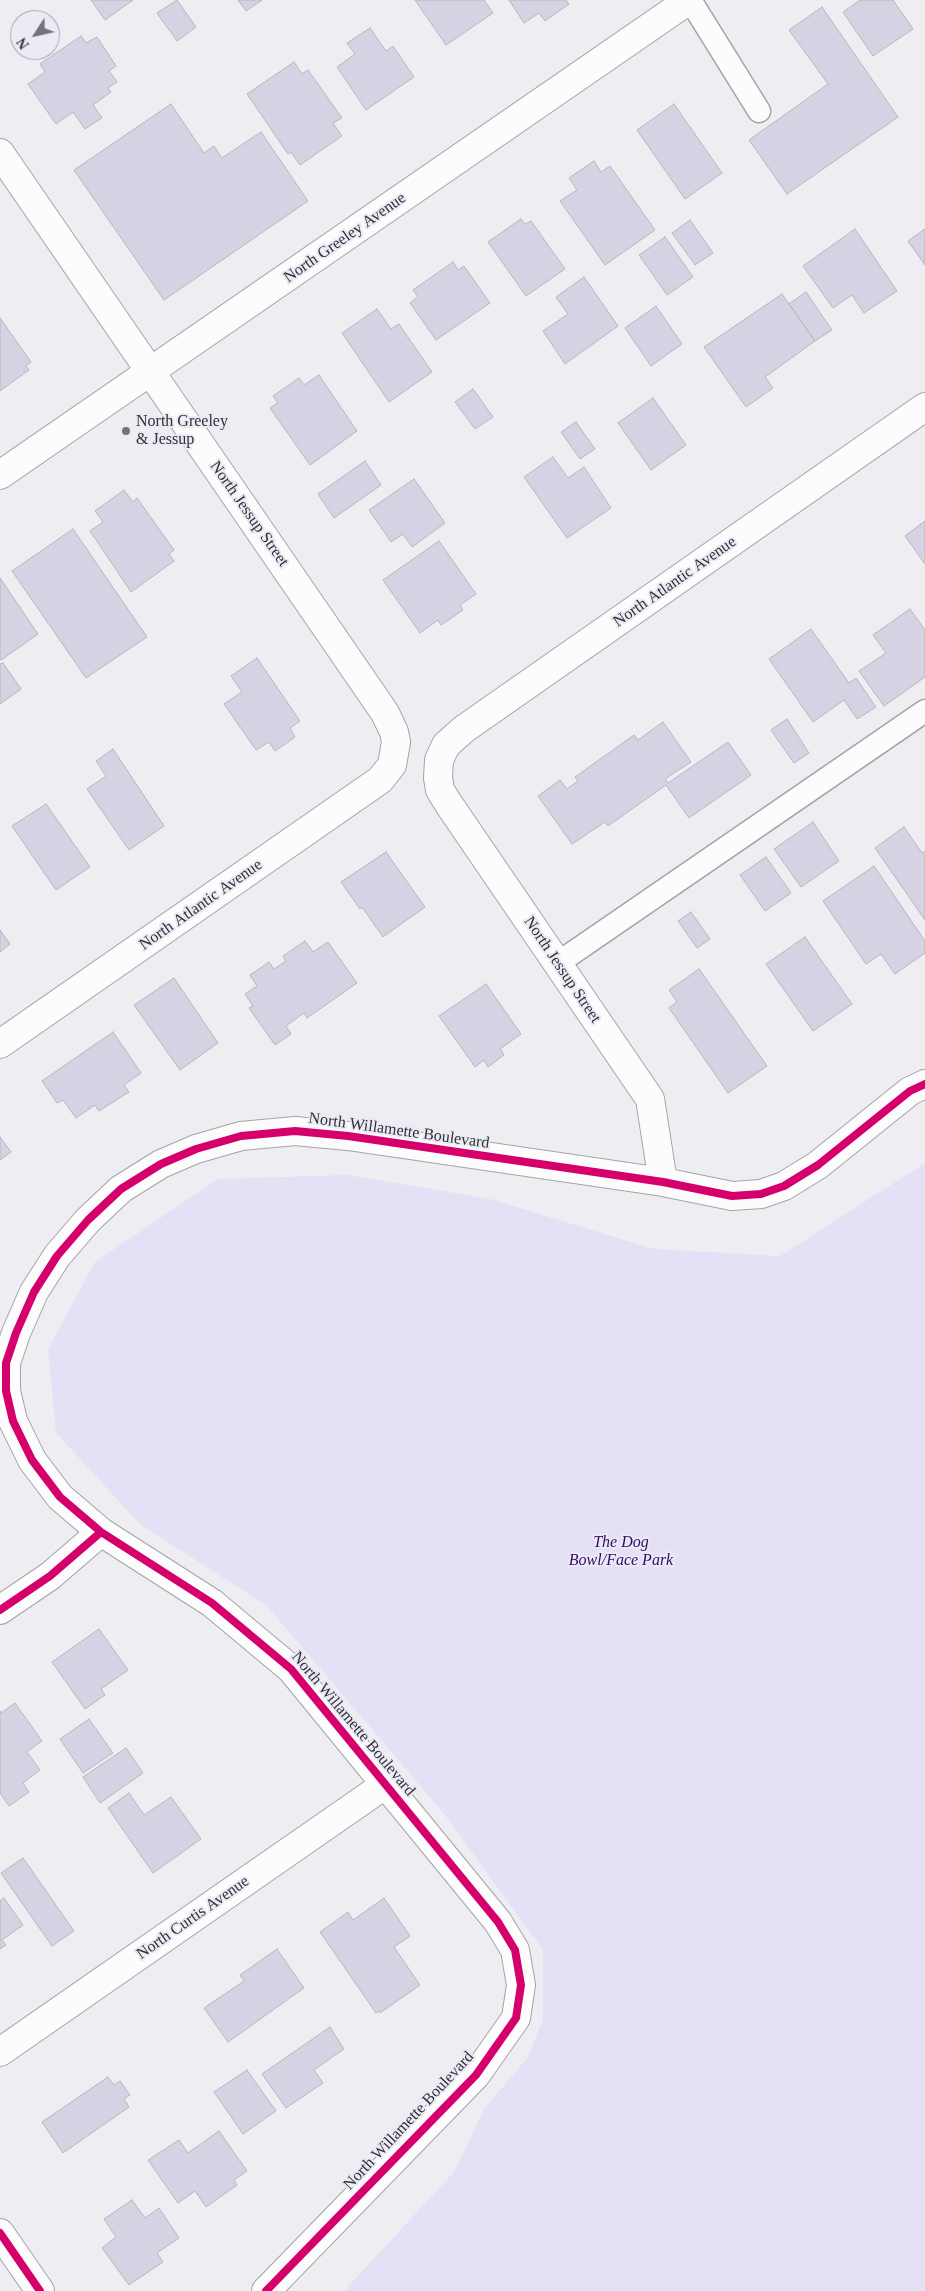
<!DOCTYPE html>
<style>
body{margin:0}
#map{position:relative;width:925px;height:2291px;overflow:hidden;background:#ededf2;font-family:"Times New Roman",serif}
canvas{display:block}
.north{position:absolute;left:10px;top:10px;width:50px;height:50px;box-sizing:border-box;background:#ebeaf5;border:1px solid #a1a0a8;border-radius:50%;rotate:235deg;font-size:14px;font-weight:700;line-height:20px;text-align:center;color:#313035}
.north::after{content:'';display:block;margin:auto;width:18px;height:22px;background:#737277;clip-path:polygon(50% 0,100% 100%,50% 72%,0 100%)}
</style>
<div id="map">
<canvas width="925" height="2291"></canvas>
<div class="north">N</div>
</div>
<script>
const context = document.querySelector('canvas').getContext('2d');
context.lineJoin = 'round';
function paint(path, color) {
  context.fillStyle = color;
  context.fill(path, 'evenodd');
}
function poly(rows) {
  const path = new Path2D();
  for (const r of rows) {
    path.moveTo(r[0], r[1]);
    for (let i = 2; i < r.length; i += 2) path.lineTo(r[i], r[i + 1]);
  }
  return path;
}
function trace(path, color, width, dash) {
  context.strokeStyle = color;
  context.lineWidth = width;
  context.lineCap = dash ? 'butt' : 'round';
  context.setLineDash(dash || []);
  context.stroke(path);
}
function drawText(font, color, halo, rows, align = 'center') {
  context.font = font + ' "Times New Roman",serif';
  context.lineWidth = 4;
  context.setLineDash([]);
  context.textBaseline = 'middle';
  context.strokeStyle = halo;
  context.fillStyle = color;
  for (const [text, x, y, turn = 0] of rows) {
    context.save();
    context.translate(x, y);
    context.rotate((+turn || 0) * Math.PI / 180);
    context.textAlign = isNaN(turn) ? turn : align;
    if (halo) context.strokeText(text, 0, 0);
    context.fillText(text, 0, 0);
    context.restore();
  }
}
paint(poly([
 [925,1163,925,2291,344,2291,454,2172,484,2109,528,2057,543,2019,543,1950,445,1815,267,1606,140,1524,56,1433,48,1349,95,1262,218,1179,347,1175,490,1199,654,1249,780,1256]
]), '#e4e1f6');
const building = poly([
 [91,0,133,0,105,20,91,0],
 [177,0,196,27,177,41,157,13,177,0],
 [238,0,262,0,246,11,238,0],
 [415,0,484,0,493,13,446,45,415,0],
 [509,0,566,0,569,4,545,21,539,13,524,23,509,0],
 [860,0,893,0,913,29,873,56,843,12,860,0],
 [822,7,898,117,787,194,749,140,828,84,789,30,822,7],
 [370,28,386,51,393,46,414,77,366,110,337,67,355,54,347,43,370,28],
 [81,36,86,43,97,37,116,66,109,71,117,82,108,88,111,92,93,105,102,118,85,129,73,112,56,124,28,84,45,72,40,64,81,36],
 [294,62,302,74,308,70,342,118,333,123,342,136,300,165,291,152,288,154,247,94,294,62],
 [171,104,204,153,214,146,222,158,261,132,308,201,164,300,74,170,171,104],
 [674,104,722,173,685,199,637,130,674,104],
 [594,161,601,172,610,166,655,230,605,265,560,201,577,190,569,178,594,161],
 [521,219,525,224,531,221,565,269,526,296,488,242,521,219],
 [690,220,713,253,695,265,672,233,690,220],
 [855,229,897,291,864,313,852,295,833,308,803,266,855,229],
 [925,229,925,265,908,241,925,229],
 [665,237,693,277,667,295,639,255,665,237],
 [453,262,458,270,464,266,490,303,436,340,410,303,418,297,413,290,453,262],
 [584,277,618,326,565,364,543,331,568,314,556,297,584,277],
 [806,292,832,330,815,341,789,304,806,292],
 [782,294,815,341,765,377,773,388,746,407,704,347,782,294],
 [656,306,682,344,651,366,625,328,656,306],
 [377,309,391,329,399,324,432,372,389,402,342,333,377,309],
 [0,318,31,362,26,366,29,370,0,391,0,318],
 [319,375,357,431,310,465,270,408,278,403,273,396,299,378,304,385,319,375],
 [473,389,493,417,475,429,455,402,473,389],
 [653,398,686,445,651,470,618,423,653,398],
 [576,422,595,449,580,459,561,432,576,422],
 [553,457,568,478,584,467,611,508,567,538,524,477,553,457],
 [365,461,381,485,334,518,318,494,365,461],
 [414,479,445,523,412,547,403,534,391,542,369,510,414,479],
 [124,490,133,502,137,498,174,550,169,554,174,561,131,592,90,531,103,522,95,511,124,490],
 [925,521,925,564,905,536,925,521],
 [73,529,147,637,86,678,12,571,73,529],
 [439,541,476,594,460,605,463,610,441,625,438,620,420,633,383,580,439,541],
 [0,578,38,634,1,660,0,659,0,578],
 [910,609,925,630,925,677,884,706,859,671,886,653,873,635,910,609],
 [811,629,849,683,856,678,876,707,857,719,844,700,813,722,769,659,811,629],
 [257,658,300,721,290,728,295,737,275,751,269,742,256,750,224,704,242,692,231,676,257,658],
 [3,663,21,689,0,704,0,664,3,663],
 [787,719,809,753,794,763,771,730,787,719],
 [663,722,691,762,665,779,668,783,728,742,751,775,689,818,666,785,608,826,605,822,572,844,538,796,560,780,567,789,578,781,575,777,634,735,638,740,663,722],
 [113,749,164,826,129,850,87,789,106,776,96,761,113,749],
 [46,804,90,867,56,890,12,826,46,804],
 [813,822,839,861,801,887,774,849,813,822],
 [904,827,922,853,925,851,925,920,875,848,904,827],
 [386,852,425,907,383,937,362,907,360,909,341,882,386,852],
 [766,857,791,893,765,911,740,875,766,857],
 [874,866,925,941,925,953,895,974,881,954,866,964,823,901,874,866],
 [691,912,710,939,697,948,678,921,691,912],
 [0,930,10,944,0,952,0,930],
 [805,937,852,1004,813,1031,766,964,805,937],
 [305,941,313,952,328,942,357,983,307,1018,304,1013,286,1026,291,1034,275,1045,249,1008,253,1006,245,994,257,986,250,975,269,962,274,969,286,961,283,956,305,941],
 [699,969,767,1066,728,1093,669,1008,677,1002,669,990,699,969],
 [174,978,218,1043,180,1070,134,1005,174,978],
 [486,984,521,1034,500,1049,504,1055,488,1067,484,1060,475,1067,439,1016,486,984],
 [113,1032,141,1073,124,1085,129,1092,99,1111,95,1105,76,1118,63,1100,57,1103,42,1081,113,1032],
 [0,1137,11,1152,0,1160,0,1137],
 [99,1629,128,1670,101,1689,105,1695,85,1709,52,1662,99,1629],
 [15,1703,42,1741,27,1752,40,1770,23,1783,29,1792,9,1806,0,1793,0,1711,1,1713,15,1703],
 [89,1719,113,1753,83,1773,60,1739,89,1719],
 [126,1748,143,1773,100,1803,83,1777,126,1748],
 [129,1793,144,1815,171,1797,201,1839,153,1873,108,1808,129,1793],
 [23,1858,74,1931,52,1946,1,1873,23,1858],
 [4,1898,23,1925,2,1940,6,1945,0,1949,0,1901,4,1898],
 [384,1898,410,1936,394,1947,420,1985,380,2013,379,2011,376,2013,320,1932,348,1912,353,1920,384,1898],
 [277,1949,304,1988,228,2042,204,2008,244,1981,240,1975,277,1949],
 [330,2027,344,2049,314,2070,323,2083,286,2108,262,2074,330,2027],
 [247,2070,276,2111,243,2134,214,2092,247,2070],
 [108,2077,114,2085,120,2081,130,2095,124,2099,129,2107,63,2153,42,2122,108,2077],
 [219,2131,247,2171,234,2180,237,2185,206,2207,195,2191,178,2203,148,2160,179,2140,188,2153,219,2131],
 [132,2200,145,2218,159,2208,179,2238,157,2253,163,2262,129,2285,102,2248,116,2237,104,2219,132,2200]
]);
paint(building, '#d5d2e4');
trace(building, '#b7b7ba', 1);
const service = poly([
 [690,0,759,111],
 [558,963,925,711]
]);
const minor = poly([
 [0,153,385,713,394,732,396,742,392,765,380,780,0,1044],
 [663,1182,650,1099,448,803,440,790,438,778,439,760,446,745,464,729,925,407],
 [0,1610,50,1576,101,1532],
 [0,2052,386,1784],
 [0,2233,40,2291],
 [266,2291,476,2075,516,2018,521,1985,515,1950,498,1922,291,1669,212,1603,101,1532,60,1497,32,1460,13,1421,6,1391,6,1363,16,1333,34,1292,57,1256,88,1220,121,1189,161,1164,196,1149,241,1136,295,1131,348,1136,663,1182,732,1196,761,1194,784,1186,818,1165,910,1091,925,1084]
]);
const secondary = poly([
 [0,475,689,0]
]);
trace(service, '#a4a4a8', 25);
trace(minor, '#a4a4a8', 30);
trace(secondary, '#a4a4a8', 30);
trace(service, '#fcfcfd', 22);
trace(minor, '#fcfcfd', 28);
trace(secondary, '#fcfcfd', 28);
trace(poly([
 [0,1610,50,1576,101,1532],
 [0,2233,40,2291],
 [266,2291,476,2075,516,2018,521,1985,515,1950,498,1922,291,1669,212,1603,101,1532,60,1497,32,1460,13,1421,6,1391,6,1363,16,1333,34,1292,57,1256,88,1220,121,1189,161,1164,196,1149,241,1136,295,1131,348,1136,663,1182,732,1196,761,1194,784,1186,818,1165,910,1091,925,1084]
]), '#d6006c', 8);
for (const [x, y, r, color] of [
 [126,431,5,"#737277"]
]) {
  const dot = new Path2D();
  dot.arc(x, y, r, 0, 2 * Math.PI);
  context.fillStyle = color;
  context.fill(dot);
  trace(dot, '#ebeaf5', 2);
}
drawText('16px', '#313035', '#ebeaf5', [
 ["North Greeley Avenue",345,238,-35],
 ["North Jessup Street",249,514,55],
 ["North Atlantic Avenue",675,582,-35],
 ["North Atlantic Avenue",201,905,-35],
 ["North Jessup Street",562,970,56],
 ["North Willamette Boulevard",399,1131,8],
 ["North Willamette Boulevard",353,1724,50],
 ["North Curtis Avenue",193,1918,-35],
 ["North Willamette Boulevard",409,2121,-47]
]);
drawText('16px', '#313035', '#ebeaf5', [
 ["North Greeley",136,422],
 ["& Jessup",136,440]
], 'left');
drawText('italic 16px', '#320b6c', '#ebeaf5', [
 ["The Dog",621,1543],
 ["Bowl/Face Park",621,1561]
]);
</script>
